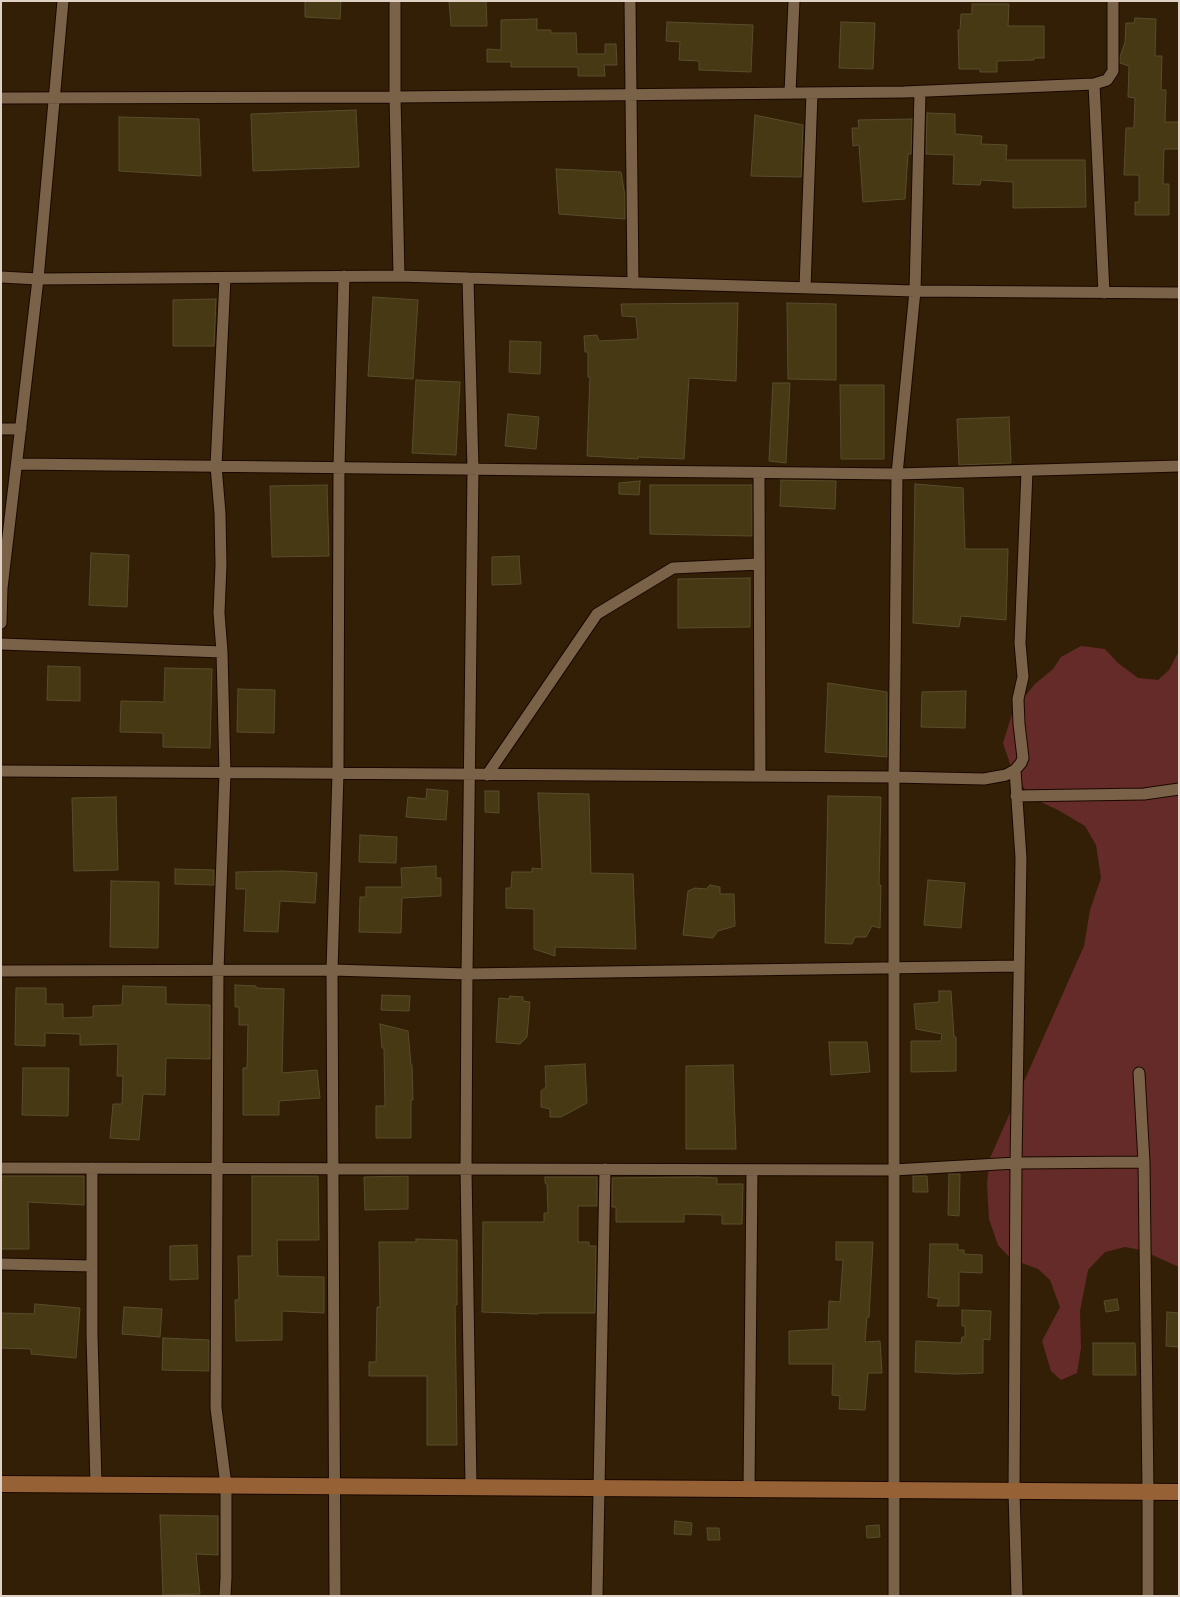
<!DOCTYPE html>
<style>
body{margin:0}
#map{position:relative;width:1180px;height:1597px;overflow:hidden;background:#331f06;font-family:"Source Sans 3",sans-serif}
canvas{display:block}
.frame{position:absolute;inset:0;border:2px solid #dfd1c3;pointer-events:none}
</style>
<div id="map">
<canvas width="1180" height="1597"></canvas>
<div class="frame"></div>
</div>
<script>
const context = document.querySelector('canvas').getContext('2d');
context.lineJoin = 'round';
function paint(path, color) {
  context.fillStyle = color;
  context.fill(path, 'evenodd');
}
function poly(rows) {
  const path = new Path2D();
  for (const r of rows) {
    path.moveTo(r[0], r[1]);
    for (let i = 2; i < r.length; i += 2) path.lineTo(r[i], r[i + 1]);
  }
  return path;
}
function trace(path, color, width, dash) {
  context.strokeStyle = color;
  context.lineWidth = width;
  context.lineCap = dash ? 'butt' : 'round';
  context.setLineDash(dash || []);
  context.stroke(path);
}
paint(poly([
 [1081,646,1105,649,1118,663,1138,678,1158,680,1169,670,1179,651,1179,1267,1141,1250,1125,1247,1105,1252,1088,1270,1080,1311,1081,1348,1077,1373,1061,1380,1051,1371,1042,1341,1060,1307,1050,1280,1038,1269,1011,1259,998,1245,989,1219,987,1183,990,1158,1084,946,1090,910,1101,878,1096,845,1085,826,1058,810,1030,797,1012,770,1003,743,1013,711,1035,684,1053,669,1061,657]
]), '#652b28');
const building = poly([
 [305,1,341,1,340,19,305,17,305,1],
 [449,1,486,1,487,26,451,26,449,1],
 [972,4,1009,4,1008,26,1044,26,1044,58,1034,58,1034,60,997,61,997,72,980,72,980,69,959,69,958,30,960,30,961,14,972,14,972,4],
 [1135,18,1156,19,1155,56,1162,56,1161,90,1166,90,1165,122,1179,122,1179,149,1164,149,1163,184,1169,184,1169,215,1135,215,1135,202,1139,202,1139,175,1124,175,1126,128,1134,128,1135,98,1128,97,1129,66,1120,63,1120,57,1125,42,1126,23,1134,23,1135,18],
 [537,19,537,30,551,30,551,33,576,33,577,54,605,54,605,44,616,44,617,65,604,65,605,76,578,76,578,67,511,67,511,62,487,62,487,49,501,50,501,20,537,19],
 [667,22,753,25,751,72,699,70,699,61,679,60,680,42,666,41,667,22],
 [841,22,875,23,873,69,839,68,841,22],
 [356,110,359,167,253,171,251,114,356,110],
 [927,113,955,114,955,134,982,136,981,144,1007,145,1006,160,1085,160,1086,207,1013,208,1013,182,981,180,980,185,953,184,954,155,926,154,927,113],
 [755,115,803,125,801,177,751,176,755,115],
 [119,117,199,119,201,176,119,171,119,117],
 [912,119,911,154,908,154,905,199,863,202,859,145,853,146,852,128,859,128,858,120,912,119],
 [556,169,621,172,625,196,625,219,559,214,556,169],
 [373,297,418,300,413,379,368,376,373,297],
 [216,299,214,346,173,346,173,300,216,299],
 [738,303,736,381,689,378,684,459,638,457,638,459,587,456,590,377,588,377,588,352,585,352,584,336,597,335,599,341,638,339,636,317,622,316,621,304,738,303],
 [787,303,836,304,836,380,788,379,787,303],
 [510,341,541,342,540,374,509,372,510,341],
 [416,380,460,382,456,455,412,453,416,380],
 [773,383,790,383,786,463,769,461,773,383],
 [840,385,884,385,884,459,841,459,840,385],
 [508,414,539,417,536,449,505,446,508,414],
 [1009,417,1011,463,959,465,957,419,1009,417],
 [781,480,836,481,835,509,780,506,781,480],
 [640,481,639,495,619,494,619,483,640,481],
 [915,484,963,488,965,549,1008,549,1006,620,961,616,959,627,913,623,915,484],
 [327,485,329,556,272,557,270,486,327,485],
 [650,485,752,485,752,536,650,534,650,485],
 [91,553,129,555,127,607,89,605,91,553],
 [519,556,521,584,492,585,492,557,519,556],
 [750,578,750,627,678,628,678,579,750,578],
 [48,666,80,667,80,701,47,700,48,666],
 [165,668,212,669,210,748,163,747,163,733,120,732,121,701,164,702,165,668],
 [828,683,887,692,887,757,825,752,828,683],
 [238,689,275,690,274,733,237,732,238,689],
 [966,691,965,728,921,727,922,692,966,691],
 [427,789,448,791,446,820,406,817,408,797,426,799,427,789],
 [485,791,499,791,499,813,485,812,485,791],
 [538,793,589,794,591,873,633,874,636,949,555,947,555,956,534,949,534,909,506,908,506,888,511,888,512,872,532,872,532,868,542,869,538,793],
 [828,796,881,797,879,885,881,885,880,928,872,926,866,937,855,937,852,944,825,943,828,796],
 [116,797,118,870,74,871,72,798,116,797],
 [360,835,397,837,396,863,359,862,360,835],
 [436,866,436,878,441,878,441,896,402,898,401,933,359,932,360,897,366,897,366,887,402,887,401,868,436,866],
 [175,869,214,870,214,885,175,884,175,869],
 [283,871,317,873,315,903,280,901,278,932,244,931,246,889,236,889,236,872,283,871],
 [928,880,965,883,961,928,924,925,928,880],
 [111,881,159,882,158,948,110,947,111,881],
 [710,885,720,887,720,894,734,894,735,926,718,931,713,938,683,935,688,891,695,888,706,889,710,885],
 [235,985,256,986,256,988,284,989,282,1073,317,1070,320,1098,279,1101,279,1115,243,1115,243,1068,247,1068,248,1025,239,1025,239,1007,235,1007,235,985],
 [123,986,166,987,166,1004,210,1005,210,1059,166,1058,165,1095,143,1094,139,1140,110,1138,113,1104,122,1104,123,1076,117,1076,118,1044,80,1045,80,1034,45,1033,45,1046,15,1045,16,988,46,988,46,1004,63,1004,63,1018,93,1017,93,1006,122,1005,123,986],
 [939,991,951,991,954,1037,956,1037,956,1071,911,1072,911,1041,941,1041,942,1034,916,1029,914,1004,939,1002,939,991],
 [382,995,410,996,409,1011,381,1010,382,995],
 [510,996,523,997,523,1001,530,1002,527,1037,520,1044,496,1042,499,998,509,999,510,996],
 [380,1024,408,1031,411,1065,412,1065,413,1100,411,1100,411,1138,376,1138,376,1106,385,1106,384,1048,382,1048,380,1024],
 [829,1042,867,1042,870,1072,831,1075,829,1042],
 [585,1064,587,1103,561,1117,550,1117,550,1109,541,1107,541,1091,546,1087,545,1066,585,1064],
 [733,1065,736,1149,686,1149,686,1066,733,1065],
 [23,1068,69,1068,68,1116,22,1115,23,1068],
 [949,1174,960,1174,959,1216,948,1215,949,1174],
 [1,1176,84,1176,84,1205,28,1202,29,1249,1,1249,1,1176],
 [252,1176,318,1176,319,1240,277,1240,278,1276,324,1277,324,1313,282,1311,282,1340,236,1341,235,1300,239,1300,238,1256,252,1256,252,1176],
 [408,1176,408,1209,365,1210,364,1177,408,1176],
 [913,1176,927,1176,928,1192,913,1192,913,1176],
 [545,1177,597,1177,597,1206,578,1206,578,1242,589,1242,589,1246,596,1246,595,1313,538,1313,538,1314,482,1312,483,1222,544,1222,544,1213,548,1213,547,1184,545,1183,545,1177],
 [697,1177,717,1178,717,1184,743,1184,742,1224,722,1224,722,1215,684,1214,684,1222,616,1222,616,1207,612,1207,612,1178,697,1177],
 [416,1239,457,1240,457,1305,455,1305,457,1445,427,1445,427,1376,369,1376,369,1362,376,1362,377,1307,380,1307,379,1242,416,1242,416,1239],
 [836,1242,873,1242,869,1317,867,1317,865,1342,880,1341,882,1373,868,1373,865,1410,839,1409,840,1396,832,1395,833,1364,789,1364,789,1331,828,1329,829,1301,840,1302,843,1260,836,1260,836,1242],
 [930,1244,958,1244,958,1250,964,1250,964,1254,982,1255,982,1273,959,1272,959,1306,937,1306,939,1299,928,1297,930,1244],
 [197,1245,198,1279,170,1280,170,1246,197,1245],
 [1117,1299,1119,1310,1106,1312,1104,1301,1117,1299],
 [35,1304,80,1308,76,1358,31,1354,31,1349,1,1348,1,1313,34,1314,35,1304],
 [124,1307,162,1309,160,1337,122,1334,124,1307],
 [962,1310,991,1311,990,1340,983,1339,983,1373,957,1374,915,1372,916,1341,961,1343,962,1337,965,1337,965,1326,962,1326,962,1310],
 [1167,1312,1179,1313,1179,1347,1166,1346,1167,1312],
 [163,1338,209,1340,209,1371,162,1370,163,1338],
 [1093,1343,1135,1343,1136,1375,1093,1375,1093,1343],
 [160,1515,218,1516,218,1555,196,1554,200,1594,163,1595,160,1515],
 [675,1521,692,1523,691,1535,674,1534,675,1521],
 [879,1525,880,1537,867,1538,866,1526,879,1525],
 [707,1528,719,1528,720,1540,708,1540,707,1528]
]);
paint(building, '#463913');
trace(building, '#584d2d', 1);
const street = poly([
 [395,1,395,97,399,276],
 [630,1,633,283],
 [1094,84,1104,293],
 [790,93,794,1],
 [1,98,395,97,904,92,1094,84,1107,80,1113,71,1113,1],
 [1,277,38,279,399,276,915,291,1179,293],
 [468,278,473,469,467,974,466,1169,471,1487],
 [805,288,812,93],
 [1,429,21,429],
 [17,464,897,474,1179,466],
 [759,473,760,776],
 [1,623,2,588,38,279,63,1],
 [1,644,222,652,225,773,218,970,216,1408,226,1485,226,1577,225,1596],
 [222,652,219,613,221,565,220,513,216,466,225,278],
 [1015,770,1021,858,1016,1163,1014,1492,1017,1596],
 [1,771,894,777,984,779,1006,775,1015,770,1021,763,1023,758,1019,724,1018,699,1023,677,1020,643,1027,471],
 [487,775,597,614,673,568,759,564],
 [1016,796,1144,794,1179,789],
 [1,971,332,970,467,974,1019,966],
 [1139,1073,1144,1162],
 [1,1168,893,1170,1016,1163,1144,1162,1148,1492,1148,1596],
 [92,1168,92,1335,96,1484],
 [1,1264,92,1266],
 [749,1490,752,1170],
 [335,1596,332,970,338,773,339,467,344,276],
 [597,1596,605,1169],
 [894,1596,894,777,897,474,915,291,920,92]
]);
const secondary = poly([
 [1,1484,1179,1492]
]);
trace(street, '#1a0800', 13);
trace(secondary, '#1a0800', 18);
trace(street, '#7a6248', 11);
trace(secondary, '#966135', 16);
</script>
